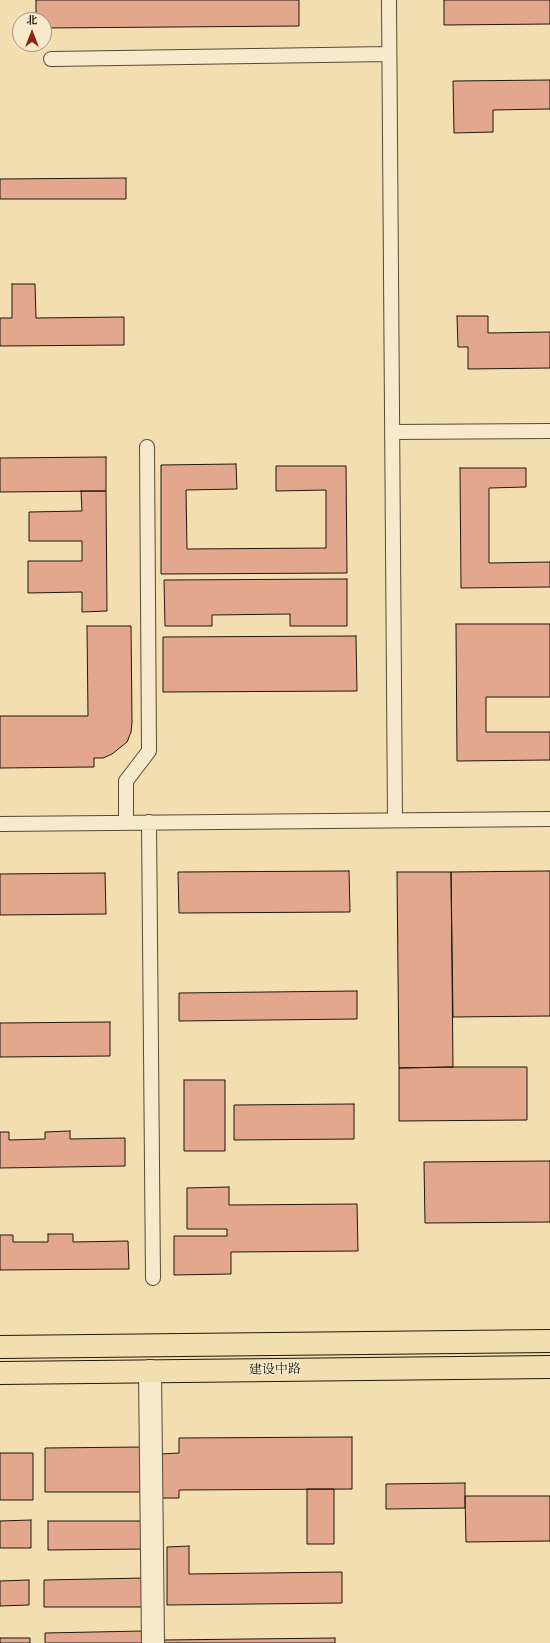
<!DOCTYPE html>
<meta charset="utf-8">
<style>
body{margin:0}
#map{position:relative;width:550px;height:1643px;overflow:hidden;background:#f2deb0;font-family:"IM FELL French Canon","Noto Serif SC",serif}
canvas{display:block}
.north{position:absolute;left:12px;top:12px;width:40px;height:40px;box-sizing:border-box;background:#f7eacc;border:1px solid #a19680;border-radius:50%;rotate:0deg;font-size:11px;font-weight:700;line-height:16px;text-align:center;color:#21190d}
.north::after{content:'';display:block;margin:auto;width:14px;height:18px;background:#8f2418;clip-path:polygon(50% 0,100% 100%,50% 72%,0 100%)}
</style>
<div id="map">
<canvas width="550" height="1643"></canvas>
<div class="north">北</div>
</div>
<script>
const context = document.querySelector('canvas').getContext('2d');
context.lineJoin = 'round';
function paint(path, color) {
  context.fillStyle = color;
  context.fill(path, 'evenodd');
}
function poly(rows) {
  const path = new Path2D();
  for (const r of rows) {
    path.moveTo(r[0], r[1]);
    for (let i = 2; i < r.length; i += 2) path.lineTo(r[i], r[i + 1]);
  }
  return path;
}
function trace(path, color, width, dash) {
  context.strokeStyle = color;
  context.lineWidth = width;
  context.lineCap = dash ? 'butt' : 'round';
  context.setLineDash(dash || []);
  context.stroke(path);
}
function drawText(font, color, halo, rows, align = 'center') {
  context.font = font + ' "IM FELL French Canon","Noto Serif SC",serif';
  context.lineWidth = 3;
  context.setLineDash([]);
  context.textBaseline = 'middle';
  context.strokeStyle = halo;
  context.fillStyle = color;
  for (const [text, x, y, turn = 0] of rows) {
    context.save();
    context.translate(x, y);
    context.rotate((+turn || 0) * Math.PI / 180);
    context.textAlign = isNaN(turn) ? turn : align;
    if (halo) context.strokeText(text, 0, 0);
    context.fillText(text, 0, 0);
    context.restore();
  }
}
const building = poly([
 [36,0,299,0,299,26,44,28,44,20,36,20,36,0],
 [444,0,550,0,550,24,444,25,444,0],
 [550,80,550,109,493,110,493,132,454,133,453,81,550,80],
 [126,178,126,199,0,199,0,179,126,178],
 [12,284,35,284,36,318,124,317,124,345,0,346,0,318,12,318,12,284],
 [457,316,488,316,488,333,550,332,550,368,468,369,468,347,458,347,457,316],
 [106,457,106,491,0,492,0,458,106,457],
 [236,464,237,489,186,490,187,549,326,548,326,490,276,491,276,466,346,466,347,573,161,574,161,465,236,464],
 [460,468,526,468,526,487,489,488,489,563,550,562,550,587,461,588,460,468],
 [81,491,106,491,107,611,82,612,82,592,28,593,28,561,82,561,82,541,29,541,29,512,82,511,81,491],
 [347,579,347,626,290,626,290,614,212,615,212,626,165,626,164,580,347,579],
 [456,624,550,624,550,697,486,697,486,732,550,732,550,760,457,761,456,624],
 [87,626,131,626,132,722,131,732,127,742,112,754,103,758,94,758,94,767,0,768,0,716,88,716,87,626],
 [356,636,357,691,163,692,163,637,356,636],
 [349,871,350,912,179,913,178,872,349,871],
 [550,871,550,1016,453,1017,451,872,550,871],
 [397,872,451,872,453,1067,399,1068,397,872],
 [105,873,106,914,0,915,0,874,105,873],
 [357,991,357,1019,179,1021,179,993,357,991],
 [110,1022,110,1056,0,1057,0,1023,110,1022],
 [453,1067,527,1067,527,1120,399,1121,399,1068,453,1067],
 [184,1080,225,1080,225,1151,184,1151,184,1080],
 [354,1104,354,1139,234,1140,234,1105,354,1104],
 [70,1131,70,1139,125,1138,125,1166,0,1168,0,1132,9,1132,9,1140,45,1139,45,1132,70,1131],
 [550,1161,550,1222,425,1223,424,1162,550,1161],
 [229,1187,229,1205,357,1204,358,1251,231,1252,231,1274,174,1275,174,1236,227,1236,227,1229,187,1229,187,1188,229,1187],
 [48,1234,73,1234,73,1242,128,1241,129,1269,0,1270,0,1235,13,1235,13,1242,48,1242,48,1234],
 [352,1437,352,1489,179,1490,179,1498,161,1498,161,1454,179,1453,179,1438,352,1437],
 [143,1447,143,1492,45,1492,45,1448,143,1447],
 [0,1453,33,1453,33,1500,0,1500,0,1453],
 [465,1483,465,1508,386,1509,386,1484,465,1483],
 [307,1489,334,1489,334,1544,307,1544,307,1489],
 [465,1496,550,1496,550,1541,466,1542,465,1496],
 [31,1520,31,1548,0,1548,0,1521,31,1520],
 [48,1521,147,1521,148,1549,48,1550,48,1521],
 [189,1546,189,1574,342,1572,342,1603,167,1605,167,1547,189,1546],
 [145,1578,145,1607,44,1607,44,1580,145,1578],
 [29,1580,29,1605,0,1606,0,1581,29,1580],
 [143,1631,144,1643,45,1643,45,1633,143,1631],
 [0,1638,30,1638,30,1643,0,1643,0,1638],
 [335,1638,335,1643,164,1643,164,1640,335,1638]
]);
paint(building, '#e3a78d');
trace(building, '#21190d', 1);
const lane = poly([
 [389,0,395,820],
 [51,59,389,54],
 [392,432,550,431],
 [126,822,126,781,149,751,147,447],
 [149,822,153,1278],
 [0,824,550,819]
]);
const street = poly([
 [150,1371,153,1643]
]);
const primary = poly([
 [0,1347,550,1341],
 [0,1373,550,1367]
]);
trace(lane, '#554a36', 16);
trace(street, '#554a36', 24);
trace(primary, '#21190d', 24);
trace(lane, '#f7eacc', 14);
trace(street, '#f7eacc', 22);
trace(primary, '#f2deb0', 22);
drawText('13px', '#21190d', '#f7eacc', [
 ["建设中路",275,1370,-1]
]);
</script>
